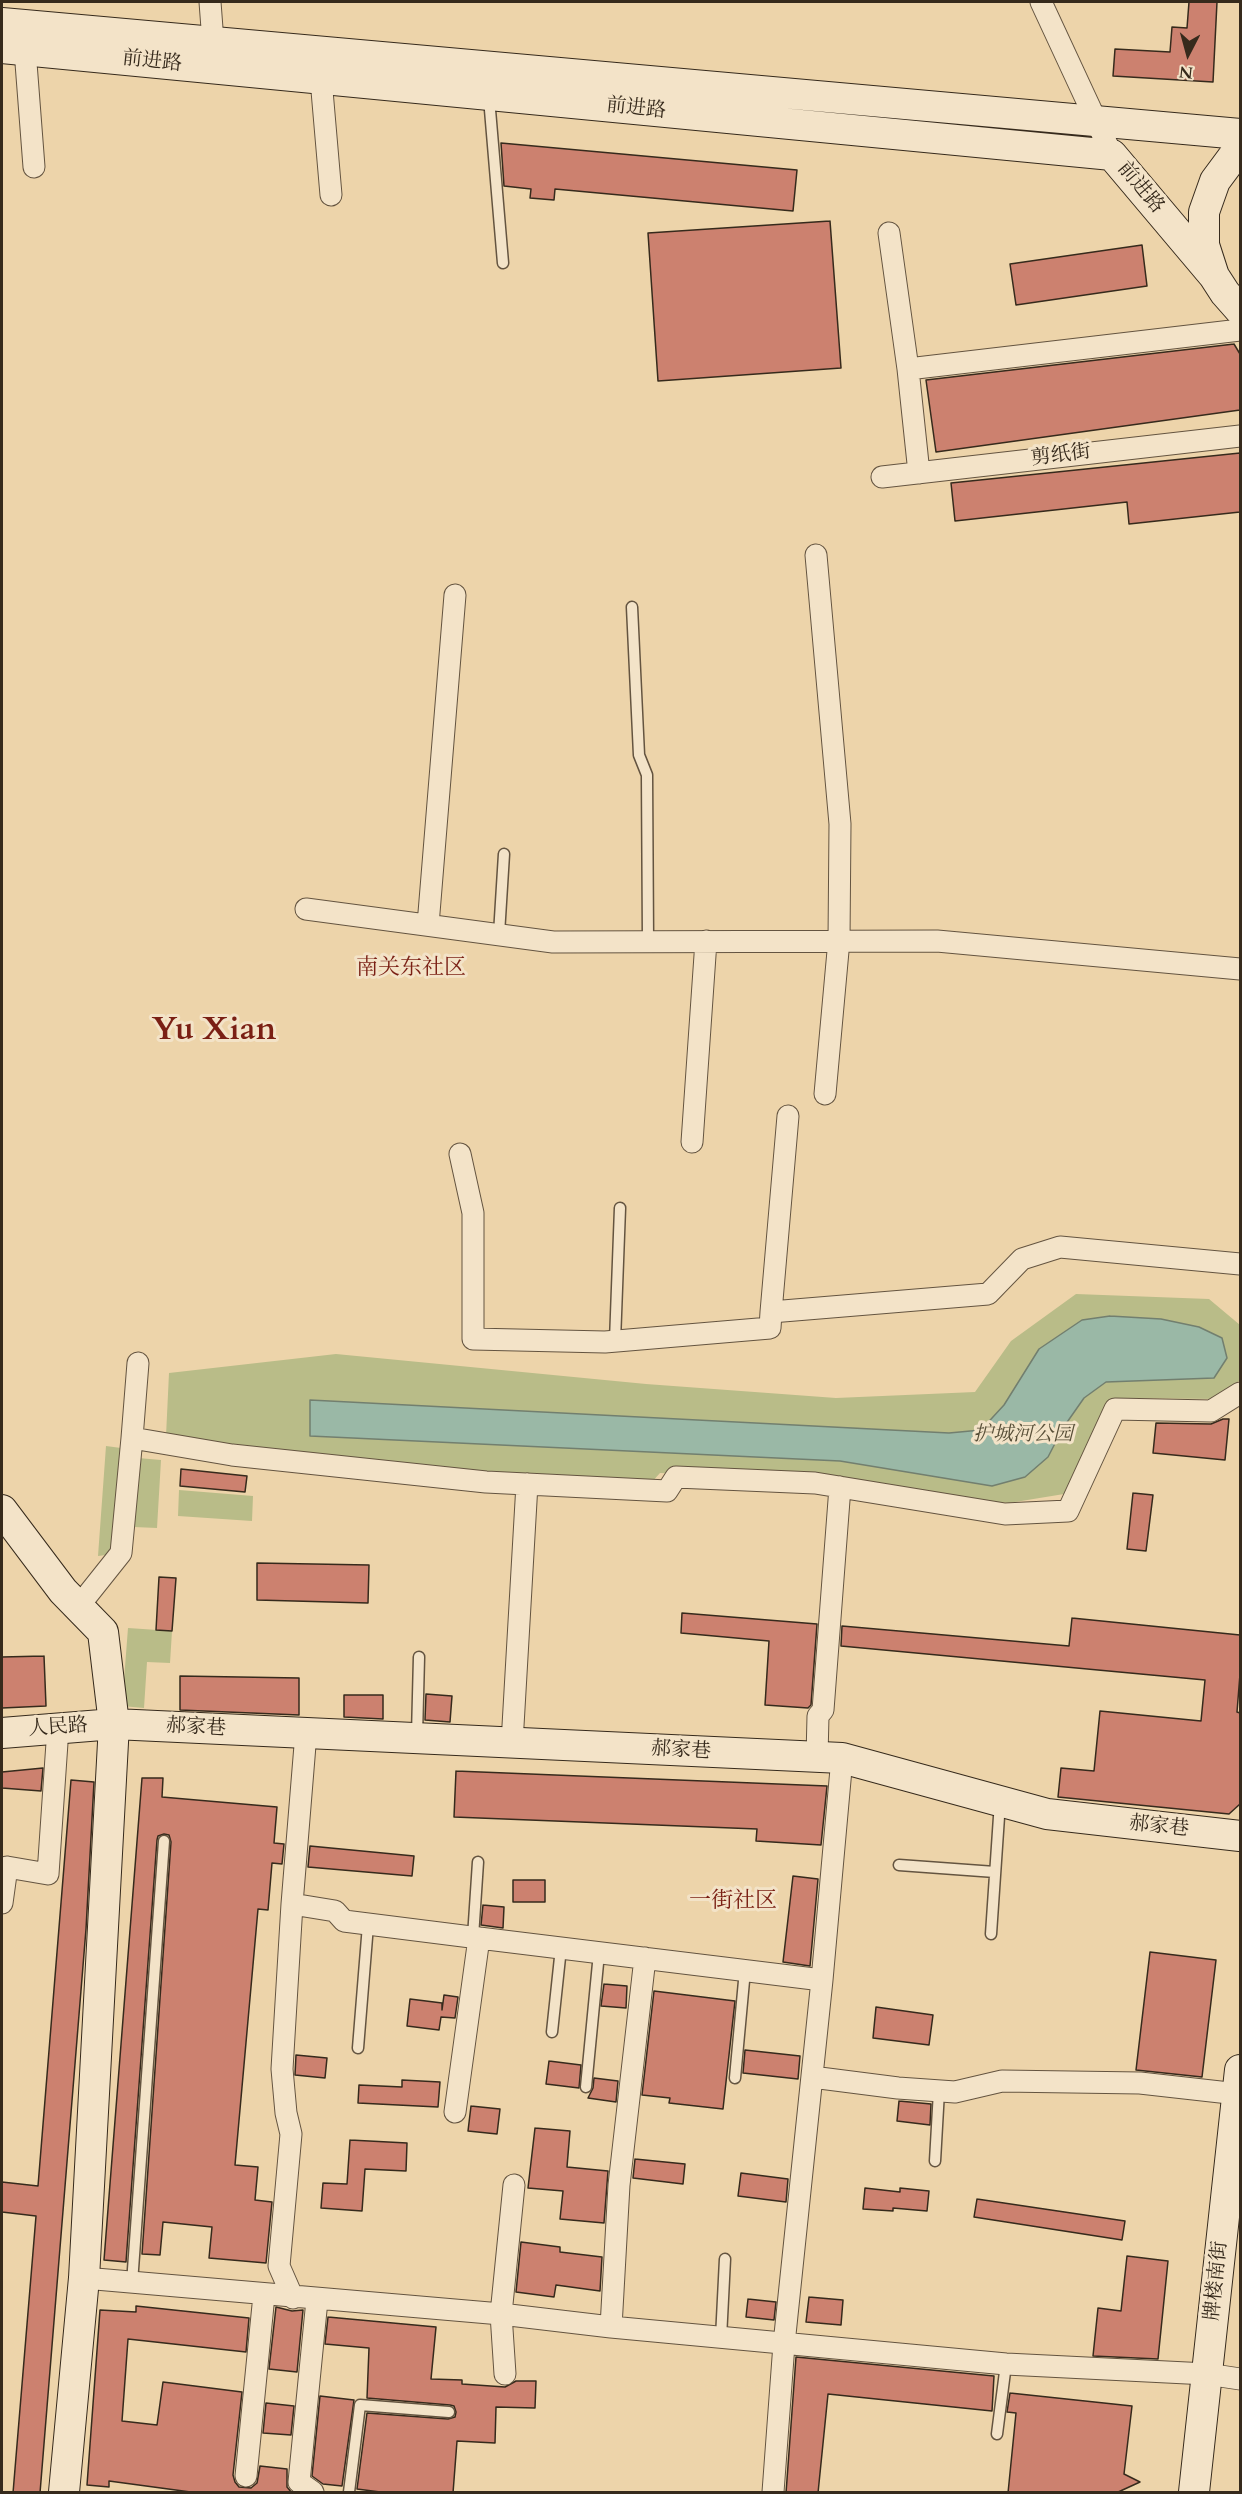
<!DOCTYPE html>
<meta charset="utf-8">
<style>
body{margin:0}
#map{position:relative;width:1242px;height:2494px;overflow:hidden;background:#edd4aa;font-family:Cardo,serif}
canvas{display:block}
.frame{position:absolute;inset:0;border:3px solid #362a1c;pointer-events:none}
.north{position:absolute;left:1158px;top:24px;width:60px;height:60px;-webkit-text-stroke:4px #f3e3c8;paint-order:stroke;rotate:186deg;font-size:16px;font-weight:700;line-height:24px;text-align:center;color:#362a1c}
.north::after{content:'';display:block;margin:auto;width:21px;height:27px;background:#362a1c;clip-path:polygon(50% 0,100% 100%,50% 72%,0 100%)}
</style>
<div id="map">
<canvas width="1242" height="2494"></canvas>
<div class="frame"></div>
<div class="north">N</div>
</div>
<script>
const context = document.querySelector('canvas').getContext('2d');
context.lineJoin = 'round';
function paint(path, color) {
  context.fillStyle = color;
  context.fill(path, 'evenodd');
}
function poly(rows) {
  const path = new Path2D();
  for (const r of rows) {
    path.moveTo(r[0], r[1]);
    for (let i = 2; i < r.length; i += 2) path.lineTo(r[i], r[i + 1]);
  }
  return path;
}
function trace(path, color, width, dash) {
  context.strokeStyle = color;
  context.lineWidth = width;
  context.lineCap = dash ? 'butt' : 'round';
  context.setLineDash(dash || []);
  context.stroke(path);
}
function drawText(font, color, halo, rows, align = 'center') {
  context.font = font + ' Cardo,"Noto Serif SC",serif';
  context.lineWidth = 6;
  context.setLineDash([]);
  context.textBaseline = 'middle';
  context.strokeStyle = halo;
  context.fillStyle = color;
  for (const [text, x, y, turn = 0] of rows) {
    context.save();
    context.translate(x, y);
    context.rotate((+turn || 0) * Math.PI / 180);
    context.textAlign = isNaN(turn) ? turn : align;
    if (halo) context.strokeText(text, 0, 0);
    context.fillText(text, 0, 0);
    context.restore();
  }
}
paint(poly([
 [1076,1294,1209,1299,1240,1325,1240,1380,1216,1399,1118,1398,1064,1494,1009,1503,959,1499,834,1480,660,1473,651,1483,459,1472,231,1447,166,1436,169,1373,336,1354,646,1384,836,1398,975,1392,1011,1341],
 [106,1446,121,1448,114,1554,98,1556],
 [138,1458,161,1460,157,1528,134,1527],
 [179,1490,253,1496,252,1521,178,1516],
 [128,1628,172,1631,170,1663,147,1662,144,1708,122,1706]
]), '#b9bc88');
const water = poly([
 [1110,1316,1161,1319,1199,1327,1222,1338,1227,1358,1214,1378,1106,1382,1084,1398,1063,1428,1048,1457,1025,1477,992,1486,840,1461,310,1436,310,1400,949,1433,981,1430,1004,1405,1039,1349,1082,1320,1110,1316]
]);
paint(water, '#9ab8a6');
trace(water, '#727f6f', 1.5);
const building = poly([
 [1189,2,1217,2,1213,82,1113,76,1115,49,1170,52,1172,27,1187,28,1189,2],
 [501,143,797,170,793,211,555,189,554,200,530,198,531,189,504,186,501,143],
 [830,221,841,368,658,381,648,233,830,221],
 [1142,245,1147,286,1016,305,1010,264,1142,245],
 [1234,344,1240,354,1240,410,936,452,926,380,1234,344],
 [1240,453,1240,512,1129,524,1127,502,955,521,951,483,1240,453],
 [1223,1419,1229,1419,1225,1460,1153,1453,1156,1423,1211,1424,1223,1419],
 [181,1469,247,1476,245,1492,180,1486,181,1469],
 [1133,1493,1153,1495,1146,1551,1127,1549,1133,1493],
 [257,1563,369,1565,368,1603,257,1600,257,1563],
 [159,1577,176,1578,172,1631,156,1630,159,1577],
 [682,1613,817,1624,811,1705,808,1708,765,1705,769,1641,681,1633,682,1613],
 [1072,1618,1240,1635,1240,1674,1237,1712,1240,1713,1240,1804,1229,1814,1058,1797,1061,1768,1094,1771,1100,1711,1201,1721,1205,1680,841,1646,842,1626,1069,1646,1072,1618],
 [44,1656,46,1706,2,1708,2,1657,44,1656],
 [180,1676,299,1678,299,1715,180,1710,180,1676],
 [426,1694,452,1696,450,1722,425,1720,426,1694],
 [344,1695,383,1695,383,1719,344,1717,344,1695],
 [43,1768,41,1791,2,1788,2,1772,43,1768],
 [456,1771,827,1786,821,1845,756,1841,757,1829,454,1817,456,1771],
 [142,1778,163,1778,162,1797,277,1807,274,1843,284,1844,282,1864,272,1863,268,1910,258,1909,235,2165,258,2167,255,2200,272,2202,266,2263,209,2258,212,2227,163,2222,160,2255,142,2254,171,1842,169,1835,164,1834,158,1836,157,1840,126,2262,104,2260,142,1778],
 [71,1780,94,1782,86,1929,40,2493,13,2493,36,2216,2,2212,2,2182,38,2186,71,1780],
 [310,1846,414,1856,412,1876,308,1867,310,1846],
 [793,1876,818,1879,810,1966,783,1962,793,1876],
 [513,1880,545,1880,545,1902,513,1902,513,1880],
 [483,1905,504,1907,503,1928,481,1925,483,1905],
 [1150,1952,1216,1960,1202,2077,1136,2070,1150,1952],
 [604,1984,627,1986,626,2008,601,2006,604,1984],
 [654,1991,735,2001,723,2109,669,2103,670,2098,642,2095,654,1991],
 [444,1995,458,1997,455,2018,441,2017,439,2030,407,2026,410,1999,442,2003,442,2010,444,1995],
 [876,2007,933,2015,929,2045,873,2038,876,2007],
 [745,2050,800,2056,798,2079,743,2073,745,2050],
 [296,2055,327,2058,325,2078,295,2075,296,2055],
 [549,2061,581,2065,579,2088,546,2084,549,2061],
 [594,2078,618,2081,616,2102,588,2098,593,2088,594,2078],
 [402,2080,440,2082,438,2107,358,2103,359,2085,402,2087,402,2080],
 [899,2101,931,2104,930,2125,897,2121,899,2101],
 [471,2106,500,2109,497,2134,468,2131,471,2106],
 [535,2128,570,2131,567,2167,608,2171,604,2223,560,2219,563,2191,528,2188,535,2128],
 [350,2140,407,2143,406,2171,365,2169,362,2211,321,2208,323,2183,347,2184,350,2140],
 [635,2159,685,2164,683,2184,633,2178,635,2159],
 [741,2173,788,2179,786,2202,738,2196,741,2173],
 [865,2188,900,2192,900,2188,929,2191,927,2211,893,2208,893,2211,863,2209,865,2188],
 [977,2199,1125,2221,1122,2240,974,2217,977,2199],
 [521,2242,560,2247,560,2252,602,2257,600,2291,556,2285,554,2297,516,2292,521,2242],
 [1127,2256,1168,2261,1158,2359,1093,2356,1098,2308,1121,2311,1127,2256],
 [809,2297,843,2300,841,2325,806,2322,809,2297],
 [748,2299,776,2302,774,2320,746,2317,748,2299],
 [136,2306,249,2318,246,2352,128,2339,122,2421,157,2425,163,2382,242,2392,233,2475,235,2482,239,2487,251,2488,257,2483,260,2466,287,2469,287,2487,292,2493,198,2493,109,2481,109,2487,87,2485,100,2310,136,2312,136,2306],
 [276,2307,292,2311,303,2310,297,2372,269,2369,276,2307],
 [328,2317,436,2327,431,2379,462,2380,462,2384,505,2387,516,2381,536,2381,535,2408,496,2407,495,2443,457,2441,453,2493,388,2493,357,2489,367,2413,448,2419,455,2417,456,2412,454,2406,450,2405,367,2398,369,2348,325,2344,328,2317],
 [796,2357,994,2376,992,2411,828,2394,818,2493,786,2493,796,2357],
 [1010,2393,1132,2406,1124,2474,1140,2482,1116,2493,1008,2493,1016,2413,1007,2412,1010,2393],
 [320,2396,354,2400,342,2486,323,2484,312,2476,320,2396],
 [266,2403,294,2406,291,2435,263,2433,266,2403]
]);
paint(building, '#cc816f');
trace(building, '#362a1c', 1.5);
const lane = poly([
 [489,98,503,263],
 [632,607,639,755,647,775,648,941],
 [499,934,504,854],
 [615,1341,620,1208],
 [417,1735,419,1657],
 [899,1865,995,1872],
 [991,1934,1000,1802],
 [473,1937,478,1862],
 [552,2032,561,1948],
 [358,2048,368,1925],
 [735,2078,745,1970],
 [586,2087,599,1953],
 [935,2161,939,2091],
 [132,2283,164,1841],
 [721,2338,725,2259],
 [997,2434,1006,2364],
 [349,2492,360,2405,449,2412]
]);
const street = poly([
 [210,2,214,55],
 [1041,2,1112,155],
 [25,50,34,167],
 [321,79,331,195],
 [889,233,908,369,919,473],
 [908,369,1240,330],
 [882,477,1240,436],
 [816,555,840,824,839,940,825,1094],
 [306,909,553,942,937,941,1240,969],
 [428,925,455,595],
 [692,1142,706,941],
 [460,1154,473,1213,473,1339,605,1342,770,1328,771,1312,988,1294,1022,1259,1060,1247,1240,1264],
 [771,1312,788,1116],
 [132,1438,138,1363],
 [78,1607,121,1553,132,1438,232,1455,486,1482,667,1491,676,1477,815,1483,1005,1514,1068,1511,1115,1409,1211,1411,1240,1393],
 [306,1733,292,1904,335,1911,344,1921,479,1938],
 [512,1743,527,1484],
 [817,1757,818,1716,823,1710,840,1487],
 [2,1903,7,1867,48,1874,58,1728],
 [292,1904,282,2069,286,2113,291,2134,279,2266,293,2298],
 [812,2077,898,2088,955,2092,1002,2081,1140,2083,1238,2094],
 [455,2112,479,1938,822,1980],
 [84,2278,501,2314,611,2327,1006,2364,1207,2374,1240,2379],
 [611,2327,619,2185,645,1958],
 [505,2374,501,2314,514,2185],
 [246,2476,264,2295],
 [313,2492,299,2482,317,2300],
 [773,2492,784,2344,822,1980,842,1758]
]);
const secondary = poly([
 [2,23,1240,134],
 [2,48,1112,155,1214,276],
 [1240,150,1235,154,1215,181,1204,212,1204,245,1214,276,1225,293,1240,310],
 [2,1510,63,1591,103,1632,114,1724,84,2278,64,2492],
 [2,1733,114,1724,842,1758,1047,1814,1240,1836],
 [1194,2492,1240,2070]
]);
trace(lane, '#645440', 13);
trace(street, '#645440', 23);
trace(secondary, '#362a1c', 32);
trace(lane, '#f3e3c8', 10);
trace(street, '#f3e3c8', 21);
trace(secondary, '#f3e3c8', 30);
drawText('20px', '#362a1c', '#f3e3c8', [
 ["前进路",152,62,6],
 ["前进路",636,109,6],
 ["前进路",1140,188,50],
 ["剪纸街",1061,456,-7],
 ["人民路",58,1728,-4],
 ["郝家巷",196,1728,3],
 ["郝家巷",681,1751,3],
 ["郝家巷",1159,1827,6],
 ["牌楼南街",1217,2281,-84]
]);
drawText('italic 20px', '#574e37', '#f3e3c8', [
 ["护城河公园",1023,1435]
]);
drawText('22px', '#7a1f14', '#f3e3c8', [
 ["南关东社区",411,969],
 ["一街社区",733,1902]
]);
drawText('bold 32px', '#7a1f14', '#f3e3c8', [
 ["Yu Xian",214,1032]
]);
</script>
